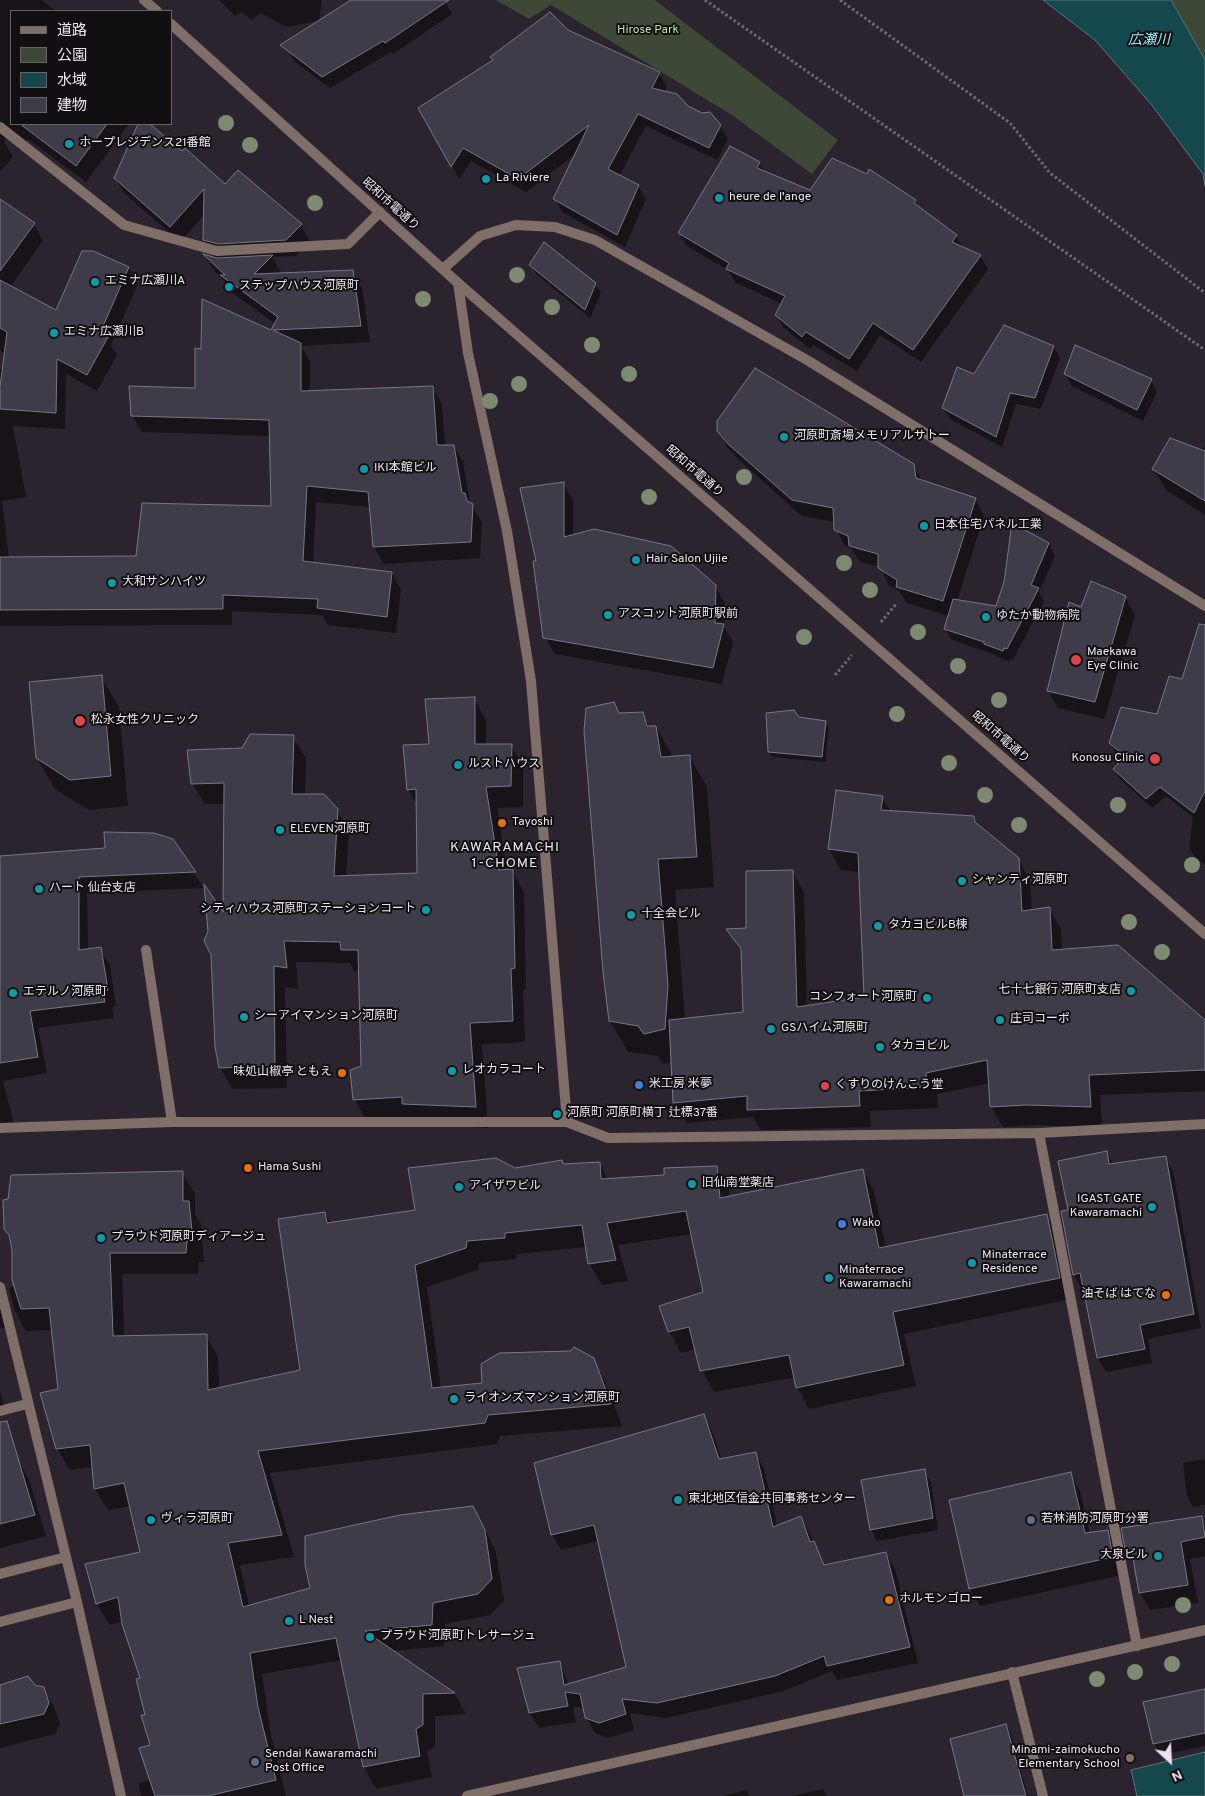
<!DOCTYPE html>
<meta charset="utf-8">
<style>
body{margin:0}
#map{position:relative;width:1205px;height:1796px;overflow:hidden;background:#2b242e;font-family:Overpass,"Noto Sans JP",sans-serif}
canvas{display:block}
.legend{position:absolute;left:10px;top:10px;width:162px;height:115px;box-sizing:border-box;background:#120f13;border:1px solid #68656a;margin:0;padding:6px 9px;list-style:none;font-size:15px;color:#eae5ec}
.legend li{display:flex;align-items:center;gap:10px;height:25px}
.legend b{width:25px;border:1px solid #68656a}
.north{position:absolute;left:1145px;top:1736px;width:50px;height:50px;-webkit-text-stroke:4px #120f13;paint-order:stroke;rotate:155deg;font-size:14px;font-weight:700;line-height:20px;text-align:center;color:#eae5ec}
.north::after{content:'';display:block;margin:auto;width:18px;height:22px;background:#eae5ec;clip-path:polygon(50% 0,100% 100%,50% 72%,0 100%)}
</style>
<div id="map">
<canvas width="1205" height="1796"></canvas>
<ul class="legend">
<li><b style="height:6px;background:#806e69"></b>道路</li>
<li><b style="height:14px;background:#3d4836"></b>公園</li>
<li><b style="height:14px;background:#14484d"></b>水域</li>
<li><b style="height:14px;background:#3e3c48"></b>建物</li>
</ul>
<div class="north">N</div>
</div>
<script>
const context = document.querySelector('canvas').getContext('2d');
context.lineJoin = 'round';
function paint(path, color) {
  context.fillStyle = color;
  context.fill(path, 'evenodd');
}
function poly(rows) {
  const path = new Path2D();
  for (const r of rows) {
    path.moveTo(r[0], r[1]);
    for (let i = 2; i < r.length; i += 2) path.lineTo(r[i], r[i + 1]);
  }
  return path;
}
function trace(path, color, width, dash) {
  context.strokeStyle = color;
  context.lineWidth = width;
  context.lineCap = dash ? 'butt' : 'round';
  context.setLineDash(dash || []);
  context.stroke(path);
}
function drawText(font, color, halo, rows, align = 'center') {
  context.font = font + ' Overpass,"Noto Sans JP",sans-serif';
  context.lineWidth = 4;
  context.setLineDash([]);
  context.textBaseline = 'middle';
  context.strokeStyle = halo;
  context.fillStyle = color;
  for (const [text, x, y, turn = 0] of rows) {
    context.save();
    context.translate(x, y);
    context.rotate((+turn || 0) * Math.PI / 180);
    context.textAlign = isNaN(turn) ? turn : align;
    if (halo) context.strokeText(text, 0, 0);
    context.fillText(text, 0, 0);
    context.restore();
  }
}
paint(poly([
 [496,0,655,0,838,140,812,174,732,115,551,5,529,19],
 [1171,0,1205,0,1205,60]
]), '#3d4836');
const water = poly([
 [1043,0,1171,0,1205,60,1205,186,1203,174,1151,104,1095,40,1043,0],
 [1205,1752,1205,1796,1137,1796,1131,1770,1205,1752]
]);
paint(water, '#14484d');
trace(water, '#54777d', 1);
paint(poly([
 [0,0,42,0,56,11,11,11,11,124,129,124,86,182,28,139,23,144,6,137,4,142,13,157,0,172],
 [219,0,322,0,319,21,286,27,261,13,251,20,242,12,235,16],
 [354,0,444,0,452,14,393,54,391,52,330,88,294,61,287,49],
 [567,31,659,73,667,87,664,92,720,126,728,139,717,160,646,126,619,176,638,186,646,199,625,247,562,212,555,199,577,153,526,192,471,161,459,179,420,108,494,62,491,58],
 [139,124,148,124,182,153,225,185,238,171,301,225,310,241,296,256,272,257,281,272,279,274,352,271,362,288,370,342,301,346,310,361,310,392,432,388,442,404,445,446,454,446,463,462,470,503,482,522,480,558,384,564,374,547,371,507,316,502,313,563,392,573,401,590,396,633,328,625,322,615,232,611,232,625,0,626,0,369,22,366,0,350,0,200,34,224,43,241,10,287,56,311,129,268,138,284,111,345,117,355,97,391,66,374,65,429,13,426,26,497,2,501,9,558,137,557,273,508,270,436,142,432,132,415,196,389,202,351,272,331,276,324,231,292,226,282,214,271,205,256,215,259,204,240,205,214,180,242,125,194,115,178],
 [759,163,764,172,810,191,915,201,920,209,956,236,963,248,980,256,988,269,921,362,880,335,857,371,813,345,810,349,784,328,776,315,782,304,735,282,728,270,687,246,679,233],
 [531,265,595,284,601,293,590,318,536,274],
 [1054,347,1060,358,1041,409,1016,404,1002,447,950,419,943,408,975,376],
 [1065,374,1151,380,1157,392,1143,421,1072,386],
 [718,430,913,465,922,481,975,499,984,516,957,601,997,608,1049,544,1055,556,1039,592,1044,601,1013,660,1010,659,1009,662,990,653,952,640,945,629,949,616,907,603,900,592,889,585,880,567,860,562,852,549,845,546,836,529,835,522,802,516,739,460,727,447],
 [1205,446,1205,515,1167,491,1153,469,1201,451],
 [563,483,573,500,573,536,715,586,725,603,724,627,733,642,722,684,555,654,545,637,537,563],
 [1125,597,1135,615,1104,719,1058,708,1048,690,1081,608],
 [1205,663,1205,865,1195,857,1189,847,1193,817,1166,796,1152,808,1120,779,1114,770,1124,759,1116,753,1110,743,1158,715,1183,680],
 [101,677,119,707,128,806,89,810,55,789,37,758],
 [474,699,486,720,486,745,511,745,523,766,523,807,497,808,507,871,512,871,524,892,526,989,523,990,525,1042,482,1044,488,1128,367,1121,354,1099,363,1067,360,971,354,971,350,963,296,962,298,989,285,987,287,1088,233,1089,220,1068,225,804,205,804,192,783,243,750,293,737,306,758,305,796,337,810,349,832,346,877,418,874,418,806,408,789,431,746],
 [642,714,650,727,656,727,673,757,689,756,707,787,714,887,675,890,685,1019,745,1013,742,953,728,930,748,929,792,871,804,892,807,1007,866,998,860,872,841,870,829,849,882,798,891,812,973,817,978,825,1018,859,1030,880,1032,911,1049,908,1061,929,1062,950,1205,1022,1205,1091,1100,1095,1102,1128,1038,1125,1003,1127,991,1107,990,1083,937,1094,938,1108,870,1111,871,1127,761,1130,753,1117,687,1123,675,1103,672,1062,663,1064,658,1056,628,1052,610,1021,620,715],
 [798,718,825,723,829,728,825,762,772,757,769,751],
 [172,840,204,888,87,893,88,950,100,949,110,965,116,1006,112,1007,114,1018,38,1028,47,1073,3,1081,15,1129,0,1131,0,857,106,849],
 [1106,1152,1113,1164,1165,1157,1173,1171,1201,1328,1148,1339,1152,1363,1106,1372,1098,1358,1085,1288,1082,1289,1074,1275,1069,1211],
 [562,1161,564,1165,599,1163,608,1180,666,1176,716,1167,729,1189,729,1198,862,1170,874,1191,886,1248,1047,1215,1059,1237,1071,1299,904,1334,916,1386,809,1409,797,1387,795,1377,714,1392,702,1370,696,1349,681,1353,669,1331,704,1292,692,1234,618,1245,628,1281,602,1285,589,1263,586,1247,517,1254,516,1259,479,1263,478,1270,427,1287,441,1388,483,1384,593,1359,605,1381,622,1426,500,1436,497,1444,270,1473,294,1557,240,1565,249,1606,311,1589,473,1507,485,1529,496,1553,504,1601,490,1615,445,1624,444,1646,392,1651,454,1693,466,1714,435,1716,435,1747,427,1751,432,1777,376,1789,364,1767,342,1660,262,1674,270,1730,286,1796,141,1796,139,1783,151,1780,152,1746,142,1679,123,1621,110,1625,97,1604,86,1565,142,1552,131,1506,108,1510,95,1489,93,1467,70,1470,57,1448,59,1390,52,1330,26,1331,14,1309,9,1288,14,1287,13,1250,11,1239,5,1228,182,1173,195,1194,195,1214,201,1224,204,1262,199,1262,198,1274,122,1274,124,1337,206,1335,218,1357,219,1388,301,1371,325,1213,331,1223,417,1211,515,1170],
 [0,1304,8,1328,0,1328],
 [0,1391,6,1414,0,1415],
 [703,1415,712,1431,722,1460,755,1453,764,1468,777,1526,801,1517,826,1566,886,1554,895,1569,918,1663,837,1680,832,1671,784,1691,666,1718,630,1713,634,1730,608,1738,595,1733,586,1717,584,1708,573,1707,576,1722,539,1728,530,1713,559,1662,569,1685,627,1668,599,1541,561,1550,552,1535,536,1464],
 [18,1459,29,1480,46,1536,0,1548,0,1465],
 [1205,1459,1205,1505,1193,1507,1187,1495,1183,1463],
 [924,1471,931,1482,938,1530,877,1541,871,1529],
 [1070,1474,1080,1491,1090,1534,1107,1531,1117,1548,1122,1575,980,1606,970,1589,950,1501],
 [1201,1517,1205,1523,1205,1556,1190,1559,1198,1603,1150,1610,1140,1592,1136,1568,1128,1554,1123,1529],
 [0,1686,43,1688,55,1709,60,1724,55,1734,0,1748],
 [1205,1690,1205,1746,1161,1755,1154,1743],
 [1006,1725,1011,1735,1028,1796,965,1796],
 [823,1789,827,1796,791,1796],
 [746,1790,750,1796,724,1796]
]), '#0007');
const building = poly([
 [351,0,449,0,385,43,383,41,322,77,280,45,351,0],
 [550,12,568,30,660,72,652,88,677,94,688,106,702,113,710,112,721,125,709,148,638,114,608,169,639,185,617,235,553,199,589,125,518,179,463,148,451,167,418,108,493,60,490,57,550,12],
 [20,124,107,124,76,166,20,124],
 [138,124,150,124,182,151,185,148,225,184,238,170,302,224,286,240,218,244,203,240,204,189,170,227,114,178,138,124],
 [730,146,760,162,757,168,810,190,832,158,867,174,869,169,916,200,914,203,957,235,952,242,981,255,913,350,873,323,849,359,806,332,802,337,775,315,785,296,726,269,729,263,678,233,730,146],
 [0,199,35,223,0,271,0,199],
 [544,242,596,283,585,310,529,265,544,242],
 [82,251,93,251,129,267,100,333,108,337,87,375,57,359,56,413,0,409,0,387,7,332,0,328,0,280,56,310,82,251],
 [203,254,217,258,273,255,254,274,353,270,361,326,273,330,301,343,301,391,433,386,437,445,454,445,462,493,465,493,467,501,473,504,471,542,373,547,368,492,307,486,303,561,392,572,387,617,317,608,318,599,223,595,223,609,0,610,0,557,136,556,142,503,271,506,269,420,131,416,129,386,195,388,195,348,201,349,202,299,271,330,278,317,220,275,225,275,203,254],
 [1004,325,1054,346,1035,398,1010,393,996,437,942,408,957,367,974,374,1004,325],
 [1075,345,1152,379,1137,410,1064,374,1075,345],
 [755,368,914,464,916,478,976,498,943,601,896,587,897,580,878,568,878,554,849,546,848,536,834,530,833,508,792,500,728,444,717,431,717,421,755,368],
 [1170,438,1205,451,1205,501,1152,469,1170,438],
 [564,482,564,537,594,529,671,546,716,585,715,623,724,624,713,668,543,638,533,561,536,561,520,488,564,482],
 [1012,523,1049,543,1031,585,1039,588,1007,649,1004,648,1003,651,984,644,984,642,944,629,953,599,996,606,1004,582,1012,523],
 [1091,581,1126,596,1095,702,1047,691,1069,602,1081,607,1091,581],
 [1199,624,1205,625,1205,791,1194,813,1160,787,1146,799,1113,769,1125,756,1109,743,1121,707,1157,714,1169,676,1182,679,1199,624],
 [102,675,111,776,70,780,36,758,29,682,102,675],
 [475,697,475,744,512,744,511,786,486,787,499,870,513,869,515,968,511,969,513,1021,470,1023,476,1107,402,1104,402,1097,353,1100,350,1070,361,1066,358,950,341,950,340,942,284,941,287,968,274,966,275,1066,219,1068,215,1047,211,955,204,941,208,931,204,884,223,912,224,783,191,784,187,750,242,748,250,734,294,735,292,794,324,794,338,809,334,876,417,873,416,789,407,790,403,745,429,744,425,699,475,697],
 [614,702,619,713,643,712,647,726,656,726,661,757,690,755,697,857,658,859,668,985,665,1029,644,1034,638,1026,609,1021,603,972,584,731,586,708,614,702],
 [794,710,799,717,826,721,822,757,768,752,766,713,794,710],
 [836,790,883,796,881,810,974,816,975,822,1019,858,1022,911,1050,907,1052,950,1118,945,1205,1020,1205,1070,1089,1075,1091,1107,1026,1105,990,1107,987,1060,926,1073,927,1087,859,1091,860,1106,747,1110,747,1096,673,1103,669,1020,743,1012,741,949,726,929,746,928,746,871,793,870,797,1007,864,997,858,853,828,849,836,790],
 [104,832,154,833,173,839,196,872,79,877,79,950,101,947,108,990,103,991,105,1002,30,1011,38,1057,0,1063,0,856,105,848,104,832],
 [1107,1151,1109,1164,1166,1156,1194,1314,1140,1325,1145,1349,1097,1358,1080,1273,1073,1275,1061,1211,1068,1210,1058,1161,1107,1151],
 [496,1158,515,1168,562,1160,563,1164,600,1162,601,1179,664,1175,664,1168,717,1166,720,1198,863,1169,879,1248,1047,1214,1060,1278,893,1312,904,1365,796,1388,789,1355,700,1371,689,1327,668,1332,659,1306,703,1292,686,1211,607,1223,616,1260,588,1264,582,1225,505,1233,505,1238,467,1241,466,1248,415,1265,432,1388,482,1383,481,1364,499,1353,570,1351,574,1347,594,1358,611,1404,488,1415,485,1423,258,1451,282,1535,228,1543,243,1607,310,1588,305,1565,305,1536,400,1515,473,1506,485,1530,492,1579,478,1594,433,1603,432,1625,365,1631,455,1693,423,1694,423,1725,416,1729,420,1756,363,1767,336,1638,250,1653,258,1707,276,1780,208,1796,155,1796,139,1748,150,1745,141,1715,145,1715,136,1679,140,1678,122,1624,118,1597,96,1604,85,1564,140,1552,124,1483,94,1489,90,1445,56,1449,40,1393,58,1389,49,1308,21,1309,12,1280,12,1250,9,1235,4,1229,3,1200,8,1199,11,1175,183,1171,183,1201,189,1201,193,1241,187,1241,186,1253,110,1253,113,1336,207,1334,208,1390,300,1370,278,1219,325,1212,327,1223,415,1210,408,1168,496,1158],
 [704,1414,719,1459,756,1452,773,1527,801,1516,810,1542,814,1541,824,1565,886,1552,910,1647,827,1666,824,1656,775,1676,657,1703,622,1699,626,1714,599,1723,585,1718,580,1694,565,1692,568,1706,529,1713,517,1668,560,1661,564,1685,626,1667,594,1525,551,1535,534,1463,704,1414],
 [7,1421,35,1515,0,1524,0,1422,7,1421],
 [925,1469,933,1518,870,1530,861,1480,925,1469],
 [1071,1472,1085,1533,1108,1530,1113,1557,969,1589,949,1500,1071,1472],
 [1202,1516,1205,1537,1181,1542,1188,1585,1139,1593,1132,1553,1126,1554,1121,1528,1202,1516],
 [28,1676,35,1685,44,1687,49,1703,44,1714,0,1724,0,1685,28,1676],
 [1205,1689,1205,1733,1153,1744,1143,1702,1205,1689],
 [1006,1724,1026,1796,964,1796,950,1739,1006,1724]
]);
paint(building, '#3e3c48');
trace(building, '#797784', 1);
trace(poly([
 [705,0,1205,350],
 [840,0,1010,123,1050,173,1205,293],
 [881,622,897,603],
 [835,675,852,655]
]), '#6f6972', 3, [2.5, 2.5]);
trace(poly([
 [146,950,172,1122],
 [0,1574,66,1557],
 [0,1622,77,1602]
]), '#806e69', 10);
trace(poly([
 [0,127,124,225,217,251,348,244,380,212],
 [443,269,480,236,516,225,555,227,595,240,807,360,1205,606],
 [458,283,468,353,507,531,531,681,567,1122],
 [0,1128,172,1122,567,1122,608,1138,1039,1133,1205,1124],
 [1039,1133,1137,1646],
 [0,1287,77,1602,121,1796],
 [0,1411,27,1404],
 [1012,1672,1043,1796]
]), '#806e69', 10);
trace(poly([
 [144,0,157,11],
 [171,24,458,283,1205,934],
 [467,1796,1205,1630]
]), '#806e69', 10);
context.fillStyle = '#7c8b71';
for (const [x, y] of [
 [226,123],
 [250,145],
 [315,203],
 [517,275],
 [423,299],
 [552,307],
 [592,345],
 [629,374],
 [519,384],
 [490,401],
 [744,477],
 [649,497],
 [844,563],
 [870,590],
 [918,632],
 [804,637],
 [958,666],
 [999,700],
 [897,714],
 [949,763],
 [985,795],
 [1118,805],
 [1019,825],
 [1192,865],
 [1129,922],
 [1162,952],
 [1183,1605],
 [1172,1664],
 [1135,1672],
 [1097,1679]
]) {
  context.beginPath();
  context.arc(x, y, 8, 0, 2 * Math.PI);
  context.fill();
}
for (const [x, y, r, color] of [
 [69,144,5,"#0f9aa8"],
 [486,179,5,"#0f9aa8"],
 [719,198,5,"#0f9aa8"],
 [95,282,5,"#0f9aa8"],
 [229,287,5,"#0f9aa8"],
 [54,333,5,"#0f9aa8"],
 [784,437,5,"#0f9aa8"],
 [364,469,5,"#0f9aa8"],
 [924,526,5,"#0f9aa8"],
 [636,560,5,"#0f9aa8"],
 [112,583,5,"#0f9aa8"],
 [608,615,5,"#0f9aa8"],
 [986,617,5,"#0f9aa8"],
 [1076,660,6,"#e0444e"],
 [80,721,6,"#e0444e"],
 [1155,759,6,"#e0444e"],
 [458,765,5,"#0f9aa8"],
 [502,823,5,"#e8710a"],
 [280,830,5,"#0f9aa8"],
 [962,881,5,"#0f9aa8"],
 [39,889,5,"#0f9aa8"],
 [426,910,5,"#0f9aa8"],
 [631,915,5,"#0f9aa8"],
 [878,926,5,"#0f9aa8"],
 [1131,991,5,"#0f9aa8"],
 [13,993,5,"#0f9aa8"],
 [927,998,5,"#0f9aa8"],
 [244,1017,5,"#0f9aa8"],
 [1000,1020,5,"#0f9aa8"],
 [771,1029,5,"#0f9aa8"],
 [880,1047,5,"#0f9aa8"],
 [452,1071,5,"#0f9aa8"],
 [342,1073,5,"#e8710a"],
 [639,1085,5,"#3f7fe0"],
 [825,1086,5,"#e0444e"],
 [557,1114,5,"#0f9aa8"],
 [248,1168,5,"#e8710a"],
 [692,1184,5,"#0f9aa8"],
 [459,1187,5,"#0f9aa8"],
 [1152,1207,5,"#0f9aa8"],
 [842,1224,5,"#3f7fe0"],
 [101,1238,5,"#0f9aa8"],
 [972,1263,5,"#0f9aa8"],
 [829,1278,5,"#0f9aa8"],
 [1166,1295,5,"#e8710a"],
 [454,1399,5,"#0f9aa8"],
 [678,1500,5,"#0f9aa8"],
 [151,1520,5,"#0f9aa8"],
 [1031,1520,5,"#5c6f8a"],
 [1158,1556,5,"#0f9aa8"],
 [889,1600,5,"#e8710a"],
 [289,1621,5,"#0f9aa8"],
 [370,1637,5,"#0f9aa8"],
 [1130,1758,5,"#8d6e63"],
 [255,1762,5,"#5c6f8a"]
]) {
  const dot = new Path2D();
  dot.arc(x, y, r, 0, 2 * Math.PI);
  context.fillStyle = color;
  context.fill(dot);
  trace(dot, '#120f13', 2);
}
drawText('12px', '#bee0a7', '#120f13', [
 ["Hirose Park",648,31]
]);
drawText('12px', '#eae5ec', '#120f13', [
 ["ホープレジデンス21番館",79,144],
 ["La Riviere",496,179],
 ["heure de l'ange",729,198],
 ["エミナ広瀬川A",105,282],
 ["ステップハウス河原町",239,287],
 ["エミナ広瀬川B",64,333],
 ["河原町斎場メモリアルサトー",794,437],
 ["IKI本館ビル",374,469],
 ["日本住宅パネル工業",934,526],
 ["Hair Salon Ujiie",646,560],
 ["大和サンハイツ",122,583],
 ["アスコット河原町駅前",618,615],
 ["ゆたか動物病院",996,617],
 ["Maekawa",1087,653],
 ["Eye Clinic",1087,667],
 ["松永女性クリニック",91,721],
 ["Konosu Clinic",1144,759,"right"],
 ["ルストハウス",468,765],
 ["Tayoshi",512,823],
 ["ELEVEN河原町",290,830],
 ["シャンティ河原町",972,881],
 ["ハート 仙台支店",49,889],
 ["シティハウス河原町ステーションコート",416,910,"right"],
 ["十全会ビル",641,915],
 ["タカヨビルB棟",888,926],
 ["七十七銀行 河原町支店",1121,991,"right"],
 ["エテルノ河原町",23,993],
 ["コンフォート河原町",917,998,"right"],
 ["シーアイマンション河原町",254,1017],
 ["庄司コーポ",1010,1020],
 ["GSハイム河原町",781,1029],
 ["タカヨビル",890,1047],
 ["レオカラコート",462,1071],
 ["味処山椒亭 ともえ",332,1073,"right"],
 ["米工房 米夢",649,1085],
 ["くすりのけんこう堂",835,1086],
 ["河原町 河原町横丁 辻標37番",567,1114],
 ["Hama Sushi",258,1168],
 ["旧仙南堂薬店",702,1184],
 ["アイザワビル",469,1187],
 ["IGAST GATE",1142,1200,"right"],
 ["Kawaramachi",1142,1214,"right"],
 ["Wako",852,1224],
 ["プラウド河原町ディアージュ",111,1238],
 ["Minaterrace",982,1256],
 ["Residence",982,1270],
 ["Minaterrace",839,1271],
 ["Kawaramachi",839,1285],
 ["油そば はてな",1156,1295,"right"],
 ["ライオンズマンション河原町",464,1399],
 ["東北地区信金共同事務センター",688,1500],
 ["ヴィラ河原町",161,1520],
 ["若林消防河原町分署",1041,1520],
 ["大泉ビル",1148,1556,"right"],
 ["ホルモンゴロー",899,1600],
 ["L Nest",299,1621],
 ["プラウド河原町トレサージュ",380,1637],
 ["Minami-zaimokucho",1120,1751,"right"],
 ["Elementary School",1120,1765,"right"],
 ["Sendai Kawaramachi",265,1755],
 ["Post Office",265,1769]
], 'left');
drawText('12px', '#eae5ec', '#120f13', [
 ["昭和市電通り",390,205,42],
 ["昭和市電通り",694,472,41],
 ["昭和市電通り",1000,738,41]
]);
drawText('italic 14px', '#99eff8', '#120f13', [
 ["広瀬川",1149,41]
]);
context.letterSpacing = '1px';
drawText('14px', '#eae5ec', '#120f13', [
 ["KAWARAMACHI",505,848],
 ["1-CHOME",505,864]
]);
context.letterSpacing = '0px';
</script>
